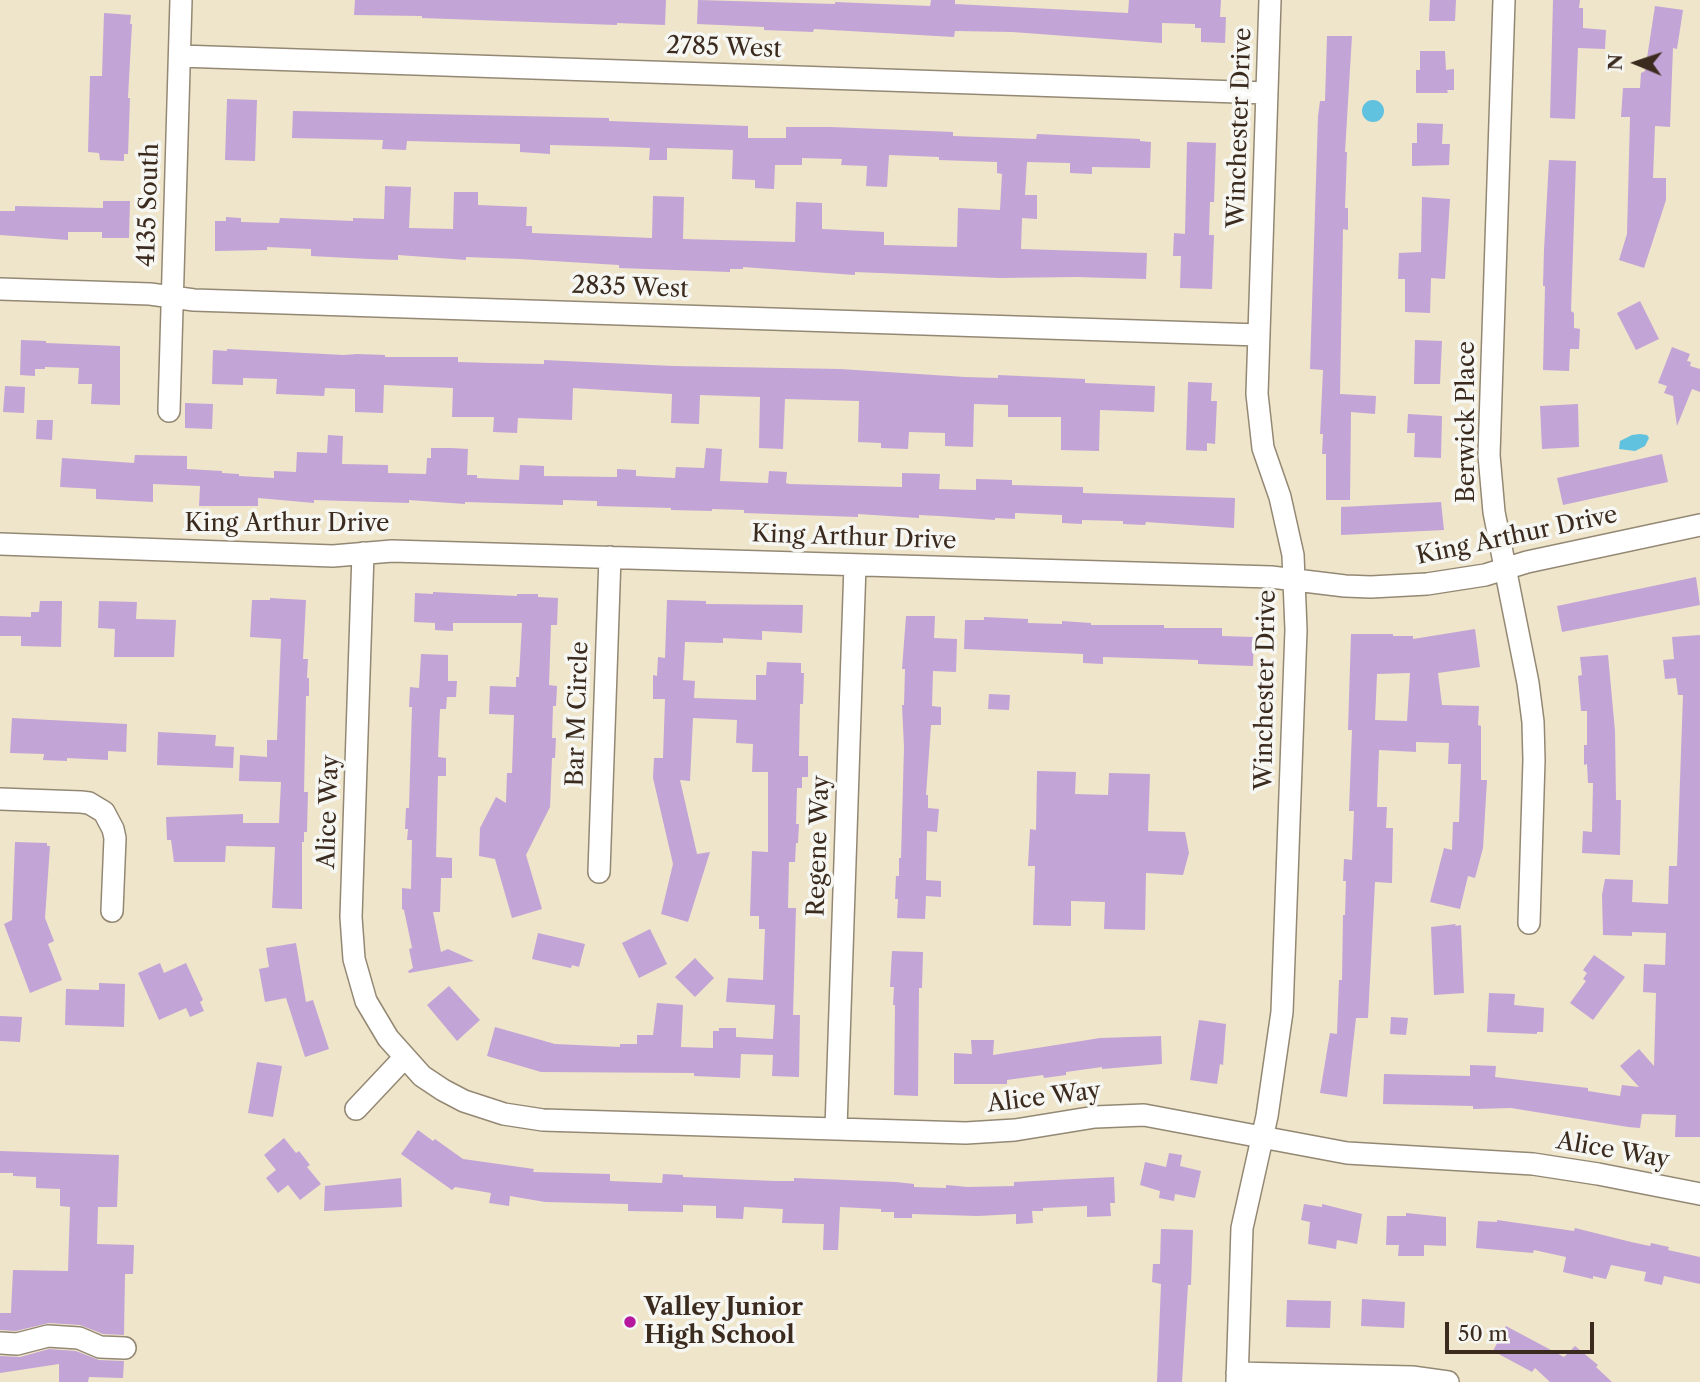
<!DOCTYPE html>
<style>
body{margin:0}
#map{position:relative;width:1700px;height:1382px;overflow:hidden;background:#eee5ca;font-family:"Libre Caslon Text",serif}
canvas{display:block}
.north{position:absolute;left:1602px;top:28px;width:70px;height:70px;-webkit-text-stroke:5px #f6f6f2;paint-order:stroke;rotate:272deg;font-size:19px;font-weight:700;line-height:28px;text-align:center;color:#3b2a1e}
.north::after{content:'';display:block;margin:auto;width:24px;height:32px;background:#3b2a1e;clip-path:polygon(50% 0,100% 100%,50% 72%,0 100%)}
.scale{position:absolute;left:1445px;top:1322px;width:149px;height:32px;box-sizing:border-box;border:4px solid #3b2a1e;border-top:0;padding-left:9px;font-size:21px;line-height:24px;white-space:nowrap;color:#3b2a1e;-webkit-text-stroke:5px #f6f6f2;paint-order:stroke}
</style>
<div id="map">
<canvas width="1700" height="1382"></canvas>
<div class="north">N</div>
<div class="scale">50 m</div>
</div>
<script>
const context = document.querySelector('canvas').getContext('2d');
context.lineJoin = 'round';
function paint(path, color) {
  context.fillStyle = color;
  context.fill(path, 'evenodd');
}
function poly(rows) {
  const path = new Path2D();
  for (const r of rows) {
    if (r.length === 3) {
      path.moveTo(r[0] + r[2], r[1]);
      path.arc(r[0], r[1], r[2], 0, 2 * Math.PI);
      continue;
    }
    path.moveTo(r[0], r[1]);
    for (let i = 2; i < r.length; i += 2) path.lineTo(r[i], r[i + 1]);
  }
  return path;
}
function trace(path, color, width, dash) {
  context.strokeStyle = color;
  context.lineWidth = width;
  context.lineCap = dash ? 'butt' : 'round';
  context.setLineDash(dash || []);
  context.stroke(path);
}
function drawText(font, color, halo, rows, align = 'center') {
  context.font = font + ' "Libre Caslon Text",serif';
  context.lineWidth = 7;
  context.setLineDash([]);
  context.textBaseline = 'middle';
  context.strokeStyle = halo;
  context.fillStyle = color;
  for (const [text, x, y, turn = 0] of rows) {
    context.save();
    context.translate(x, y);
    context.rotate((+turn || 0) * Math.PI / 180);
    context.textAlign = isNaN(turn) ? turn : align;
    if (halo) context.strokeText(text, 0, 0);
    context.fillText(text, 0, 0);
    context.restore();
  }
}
paint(poly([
 [1373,111,11],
 [1640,434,1647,435,1649,438,1645,446,1635,451,1619,449,1620,441,1632,435]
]), '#60c2df');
paint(poly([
 [355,0,666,0,665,25,617,23,617,25,422,18,422,16,354,15],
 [698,0,835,4,835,2,930,6,931,0,955,0,955,4,1128,13,1129,0,1221,0,1220,17,1226,17,1225,43,1201,42,1201,28,1195,28,1195,24,1162,23,1162,43,1012,32,955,31,954,37,814,29,813,32,764,30,764,27,697,24],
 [1430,0,1456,0,1455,21,1429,21],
 [1553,0,1580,0,1579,8,1583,8,1583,28,1606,30,1605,49,1578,48,1575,119,1550,118],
 [1655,6,1683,10,1677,49,1673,48,1670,127,1655,126,1653,178,1666,178,1666,200,1644,268,1619,260,1627,234,1630,117,1621,117,1623,88,1640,88,1641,73,1645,71],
 [104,13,131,15,130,24,132,24,128,98,130,98,128,154,124,154,124,161,100,160,99,153,88,152,90,76,102,76],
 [1327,36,1352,36,1345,152,1347,152,1345,208,1348,208,1348,230,1343,229,1340,394,1376,396,1375,414,1351,412,1350,500,1326,500,1326,454,1322,454,1323,434,1320,434,1323,370,1310,369,1318,116,1320,101,1325,101],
 [1420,51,1445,51,1446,70,1454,69,1454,90,1447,90,1448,93,1416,93,1416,70,1420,70],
 [227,99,257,100,255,161,225,160],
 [293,111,609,118,609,121,748,126,748,138,786,138,786,127,831,127,953,132,953,136,1036,139,1037,134,1140,139,1140,141,1151,142,1150,168,1092,167,1092,174,1070,173,1070,163,1027,162,1025,195,1037,195,1037,219,1022,218,1021,249,1147,253,1146,279,1076,277,999,278,855,272,855,275,743,267,743,269,730,269,730,272,619,268,619,265,519,259,466,257,466,260,398,255,398,260,369,259,311,256,311,249,267,247,267,250,215,251,215,221,226,221,226,217,241,218,241,222,279,223,280,218,353,221,353,218,384,219,385,186,411,187,409,228,453,229,454,192,478,192,478,205,527,207,526,226,532,226,532,233,652,238,653,196,684,197,683,239,795,242,796,202,822,203,822,229,884,232,884,245,957,247,958,208,1000,210,1002,174,997,173,997,162,939,160,939,157,889,155,887,187,866,186,867,166,841,165,842,159,802,158,802,165,775,165,774,189,755,188,755,180,732,179,733,150,667,148,667,160,649,160,650,148,627,147,550,145,550,154,520,152,520,144,407,141,406,150,382,149,383,140,292,138],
 [1417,123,1443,124,1442,144,1450,144,1449,165,1412,166,1412,143,1417,143],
 [1187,142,1216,143,1214,202,1210,202,1209,235,1214,235,1212,289,1180,288,1181,256,1173,256,1174,233,1185,234],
 [1549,160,1576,161,1571,311,1574,313,1574,328,1580,329,1579,349,1570,349,1569,371,1543,370,1545,286,1543,286,1544,250],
 [1422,197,1450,199,1445,279,1431,278,1430,313,1405,312,1405,279,1398,279,1399,253,1421,252],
 [103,201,130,201,129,238,102,238,102,232,68,232,68,240,0,235,0,211,15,211,15,206,103,208],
 [1640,301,1659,339,1636,350,1617,313],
 [21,340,46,341,46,343,120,346,120,405,91,404,92,384,78,384,79,368,45,367,45,369,35,369,35,376,20,375],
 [1415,340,1442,341,1440,384,1414,384],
 [1672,347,1690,354,1687,361,1691,362,1690,366,1700,369,1700,392,1692,389,1677,426,1673,396,1664,393,1667,386,1658,383],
 [227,349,344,355,357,354,385,355,385,357,458,357,458,362,491,363,544,364,544,360,673,366,840,369,965,377,998,378,998,375,1085,379,1085,383,1155,386,1154,412,1100,410,1099,451,1061,450,1061,417,1008,417,1008,405,974,404,973,447,945,446,945,433,909,432,908,449,881,448,881,443,858,442,859,401,785,399,783,449,759,448,760,397,700,395,699,424,671,423,672,394,573,388,572,420,518,418,517,433,493,432,494,417,452,417,453,388,384,385,383,413,355,412,355,389,325,388,324,396,276,394,277,379,243,378,243,385,212,384,213,350,227,351],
 [1188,382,1212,383,1211,401,1217,401,1215,444,1207,443,1207,451,1186,450],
 [5,386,25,387,24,413,3,412],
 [185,403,213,404,212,429,185,428],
 [1578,404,1579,447,1542,449,1540,406],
 [1408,414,1442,416,1441,458,1414,457,1415,433,1407,433],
 [37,420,53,420,52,440,36,439],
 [328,435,343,436,342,464,388,465,388,473,426,474,427,458,431,458,431,448,451,448,468,449,467,475,477,475,477,478,519,480,520,465,544,466,544,476,617,477,617,469,636,470,636,476,675,478,676,467,704,468,706,448,722,449,720,481,768,483,769,471,787,472,786,483,789,484,902,487,902,473,940,474,939,489,976,490,976,479,1012,480,1012,485,1083,487,1083,493,1235,498,1234,528,1146,522,1145,525,1123,524,1123,521,1082,520,1082,524,1062,523,1062,515,1015,513,1015,519,995,518,995,520,939,516,919,515,919,518,858,514,858,517,744,513,744,510,712,509,712,511,671,510,671,508,597,506,597,501,563,500,563,505,465,502,465,504,409,500,409,503,314,500,314,503,258,498,258,506,199,506,200,486,153,484,153,502,96,499,96,489,60,487,62,458,134,463,135,455,187,456,187,469,222,471,222,473,239,474,239,476,274,478,274,471,296,472,297,452,327,453],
 [1662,454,1668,482,1563,505,1557,478],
 [1441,502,1444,530,1341,535,1341,507],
 [1696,577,1700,605,1562,632,1557,606],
 [433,592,517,596,517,594,538,594,538,597,558,598,557,625,551,625,549,685,557,686,556,706,553,706,552,738,556,738,555,758,552,758,550,807,526,855,542,909,512,918,495,859,479,856,480,828,496,797,506,803,507,773,512,773,514,715,489,714,490,686,516,687,516,677,519,677,522,623,453,623,453,631,435,630,435,623,414,622,415,593,433,594],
 [270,598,306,600,303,659,308,659,307,678,309,678,309,696,306,696,304,792,308,792,307,832,304,832,304,842,302,842,302,909,272,908,275,847,226,846,225,862,174,862,171,840,167,840,166,817,243,814,243,823,279,823,281,782,239,781,240,755,267,757,267,740,277,740,281,639,250,637,252,600,270,600],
 [667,600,706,601,706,604,803,605,802,633,762,631,762,640,723,638,723,643,685,642,683,680,695,681,694,698,756,700,756,675,766,675,767,662,801,663,801,673,804,673,803,704,800,704,799,756,808,756,808,777,802,777,802,788,797,788,796,824,799,824,798,843,796,843,795,862,789,862,788,908,796,908,793,1015,800,1015,799,1077,772,1076,773,1055,741,1054,740,1078,694,1076,694,1073,541,1072,487,1056,495,1027,555,1044,620,1047,620,1044,637,1044,637,1035,653,1035,657,1003,683,1005,681,1047,713,1048,713,1031,719,1031,719,1028,736,1028,736,1037,773,1039,775,1005,726,1002,728,978,763,980,765,929,759,929,759,916,750,916,752,851,768,852,768,772,752,772,753,744,736,743,737,720,693,718,690,781,680,780,697,854,710,852,688,922,661,914,673,864,653,778,654,758,663,758,665,699,653,699,653,675,657,676,658,657,665,658],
 [40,601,62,601,61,647,21,646,21,636,0,636,0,616,31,617,31,612,39,612],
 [99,601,137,602,136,619,176,620,174,657,114,657,115,629,98,628],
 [906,616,935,616,934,638,957,639,956,672,933,671,932,706,941,707,941,725,931,725,926,795,928,795,928,808,939,809,937,832,927,831,926,880,941,881,941,897,926,896,925,919,897,918,898,899,895,899,896,876,899,876,899,858,901,858,904,747,902,705,904,705,905,669,902,669],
 [984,617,1028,619,1028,623,1062,624,1062,621,1091,623,1091,625,1164,625,1164,628,1222,628,1222,636,1254,637,1253,666,1198,664,1198,660,1103,657,1103,664,1083,663,1083,654,964,649,965,620,984,620],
 [1475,629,1480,667,1438,673,1442,705,1479,706,1478,725,1481,726,1481,780,1487,780,1483,848,1475,878,1468,876,1460,909,1430,902,1444,848,1452,850,1453,822,1459,822,1461,764,1448,764,1449,743,1416,742,1416,752,1379,750,1377,807,1387,807,1386,828,1393,828,1392,883,1375,882,1368,1018,1356,1018,1347,1097,1320,1093,1330,1033,1337,1034,1339,980,1342,980,1343,915,1345,915,1346,881,1343,881,1344,859,1352,860,1354,811,1349,811,1352,730,1348,730,1351,634,1393,634,1393,636,1413,636,1413,639],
 [1410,673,1407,721,1375,720,1377,674],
 [1700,635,1700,1137,1675,1137,1676,1115,1642,1114,1640,1128,1628,1127,1511,1108,1473,1109,1473,1106,1383,1104,1384,1074,1470,1076,1470,1065,1496,1066,1495,1077,1588,1088,1588,1091,1620,1096,1622,1085,1639,1087,1620,1066,1639,1049,1654,1066,1656,993,1643,992,1644,964,1665,965,1666,933,1632,932,1632,936,1603,935,1602,895,1605,879,1633,880,1632,902,1668,904,1669,866,1677,866,1683,695,1678,695,1676,678,1665,679,1663,660,1674,659,1672,637],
 [421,654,448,655,448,681,457,681,456,697,447,697,446,709,440,709,438,757,446,758,446,776,438,776,436,857,452,858,452,878,441,878,440,912,433,912,441,952,448,949,474,961,409,973,408,971,413,968,409,949,412,948,404,910,402,909,402,888,411,889,412,840,407,840,408,829,405,829,406,808,409,808,412,707,409,707,410,687,419,688],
 [1608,655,1615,731,1616,800,1621,800,1620,855,1582,853,1583,831,1592,832,1593,783,1588,783,1587,764,1584,765,1584,745,1587,745,1587,711,1581,711,1578,676,1582,675,1580,657],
 [989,694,1010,695,1009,710,988,709],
 [12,718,127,724,126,752,108,751,108,760,67,758,67,761,43,760,44,754,10,753],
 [158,732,216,735,215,746,234,747,233,768,157,765],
 [1037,771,1076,772,1075,794,1108,795,1109,773,1150,774,1148,831,1185,832,1189,853,1183,875,1146,873,1145,930,1104,929,1105,902,1071,901,1071,926,1033,925,1035,866,1028,866,1030,829,1036,830],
 [15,842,47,843,47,846,50,846,45,918,54,941,48,944,62,980,30,993,4,924,12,920],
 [1456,924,1455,926,1461,925,1464,993,1434,995,1431,927],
 [650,929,667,964,639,978,622,943],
 [538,933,585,944,579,967,572,965,571,968,532,959],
 [296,943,306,1002,313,1000,329,1049,305,1057,286,998,265,1002,259,969,269,967,266,948],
 [892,951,923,952,922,988,919,988,918,1096,894,1095,895,1005,893,1005,894,987,890,987],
 [1594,955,1625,977,1593,1020,1570,1003,1586,981,1583,979,1587,973,1583,970],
 [695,958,714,978,695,997,675,977],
 [160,963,164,973,186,963,203,1000,200,1002,204,1011,190,1017,186,1008,159,1020,138,973],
 [99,983,125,984,124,1027,65,1025,66,989,99,990],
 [449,986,480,1020,457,1041,427,1005],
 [1489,993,1515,994,1514,1005,1544,1008,1543,1032,1537,1032,1537,1034,1487,1032],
 [0,1016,22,1017,20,1042,0,1041],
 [1391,1017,1408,1018,1406,1035,1390,1034],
 [1199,1020,1226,1024,1223,1065,1220,1064,1217,1084,1190,1080],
 [1161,1036,1162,1064,1102,1069,1102,1067,1066,1072,1066,1075,1044,1078,1043,1075,1007,1080,1007,1084,954,1084,954,1053,972,1054,971,1040,994,1040,993,1055,1100,1038],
 [257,1062,282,1066,273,1117,248,1113],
 [418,1130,433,1141,435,1139,463,1159,534,1169,533,1172,610,1174,610,1181,662,1183,663,1174,683,1175,683,1177,775,1181,794,1181,794,1178,896,1182,914,1184,914,1187,946,1188,946,1185,968,1187,1014,1186,1014,1182,1114,1177,1115,1203,1110,1203,1111,1216,1087,1217,1087,1206,1043,1208,1043,1211,1032,1211,1033,1223,1016,1224,1016,1214,978,1216,912,1214,912,1218,894,1218,894,1212,881,1212,881,1209,840,1207,838,1250,823,1250,824,1224,782,1223,783,1209,744,1207,743,1219,716,1218,716,1206,683,1205,683,1212,628,1211,628,1204,545,1202,510,1196,509,1206,489,1203,491,1193,455,1187,452,1190,401,1154],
 [284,1138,296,1153,299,1151,310,1165,307,1167,321,1184,300,1200,288,1185,278,1193,266,1178,276,1170,264,1155],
 [0,1151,119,1155,117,1207,98,1207,97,1244,134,1245,133,1274,125,1274,124,1335,103,1334,80,1325,49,1323,16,1331,0,1330,0,1313,11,1313,13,1270,68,1271,70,1207,60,1206,60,1189,36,1188,36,1177,13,1176,13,1173,0,1173],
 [1169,1153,1182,1155,1180,1166,1201,1171,1195,1198,1175,1194,1174,1201,1159,1198,1160,1191,1140,1185,1145,1162,1166,1167],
 [401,1178,402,1207,324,1211,325,1186],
 [1304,1204,1322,1207,1322,1204,1362,1214,1357,1244,1337,1240,1336,1249,1308,1244,1310,1222,1301,1220],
 [1406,1213,1446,1217,1446,1246,1424,1245,1424,1256,1398,1256,1399,1245,1386,1245,1387,1216,1406,1216],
 [1497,1220,1574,1231,1575,1228,1631,1242,1650,1246,1651,1243,1669,1247,1668,1250,1700,1257,1700,1284,1664,1276,1662,1285,1644,1281,1646,1272,1611,1265,1606,1279,1593,1276,1593,1279,1563,1272,1566,1257,1534,1250,1533,1253,1476,1248,1478,1221,1497,1222],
 [1161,1229,1193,1230,1191,1285,1188,1285,1182,1382,1157,1382,1161,1284,1152,1282,1153,1264,1160,1264],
 [1362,1299,1405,1302,1404,1328,1361,1326],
 [1287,1300,1331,1301,1330,1328,1286,1327],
 [1506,1326,1564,1357,1575,1346,1598,1365,1596,1367,1612,1382,1550,1382,1535,1368,1532,1372,1493,1351],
 [49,1349,76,1351,99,1360,124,1361,123,1378,89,1377,88,1382,59,1382,59,1364,0,1373,0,1356,20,1357]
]), '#c3a4d6');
const minor = poly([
 [1504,0,1489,455,1494,512,1528,683,1533,722,1534,760,1529,923],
 [180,56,1267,93],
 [0,289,150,294,194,300,1259,335],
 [169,411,181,0],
 [0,544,333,556,392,551,1271,577,1345,586,1371,587,1427,584,1485,575,1527,562,1700,525],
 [363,553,351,917,354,959,366,1001,388,1038,422,1076,443,1090,464,1101,504,1114,543,1120,966,1133,1015,1130,1095,1117,1144,1115,1347,1153,1533,1164,1598,1174,1700,1194],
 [0,799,81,802,89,803,104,812,113,829,115,838,112,911],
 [599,872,610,557],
 [356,1109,404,1058],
 [836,1128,855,565],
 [0,1343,17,1344,48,1336,79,1338,100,1347,125,1348],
 [1237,1373,1412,1377,1448,1382],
 [1237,1382,1242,1228,1267,1116,1282,1012,1296,630,1293,555,1280,497,1263,448,1257,394,1270,0]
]);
trace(minor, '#948874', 24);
trace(minor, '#fff', 21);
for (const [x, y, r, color] of [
 [630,1322,7,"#b5179e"]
]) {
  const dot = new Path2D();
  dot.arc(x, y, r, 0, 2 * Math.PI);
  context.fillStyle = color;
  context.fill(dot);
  trace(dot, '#f6f6f2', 2.5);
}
drawText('24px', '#3b2a1e', '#f6f6f2', [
 ["2785 West",724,48,2],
 ["Winchester Drive",1240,128,-88],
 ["4135 South",149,205,-88],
 ["2835 West",630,288,2],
 ["Berwick Place",1467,422,-90],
 ["King Arthur Drive",287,524],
 ["King Arthur Drive",1517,536,-12],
 ["King Arthur Drive",854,538,2],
 ["Winchester Drive",1266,690,-89],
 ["Bar M Circle",578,714,-88],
 ["Alice Way",329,812,-88],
 ["Regene Way",819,846,-88],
 ["Alice Way",1044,1098,-7],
 ["Alice Way",1613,1151,10]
]);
drawText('bold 24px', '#3b2a1e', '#f6f6f2', [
 ["Valley Junior",644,1308],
 ["High School",644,1336]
], 'left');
</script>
